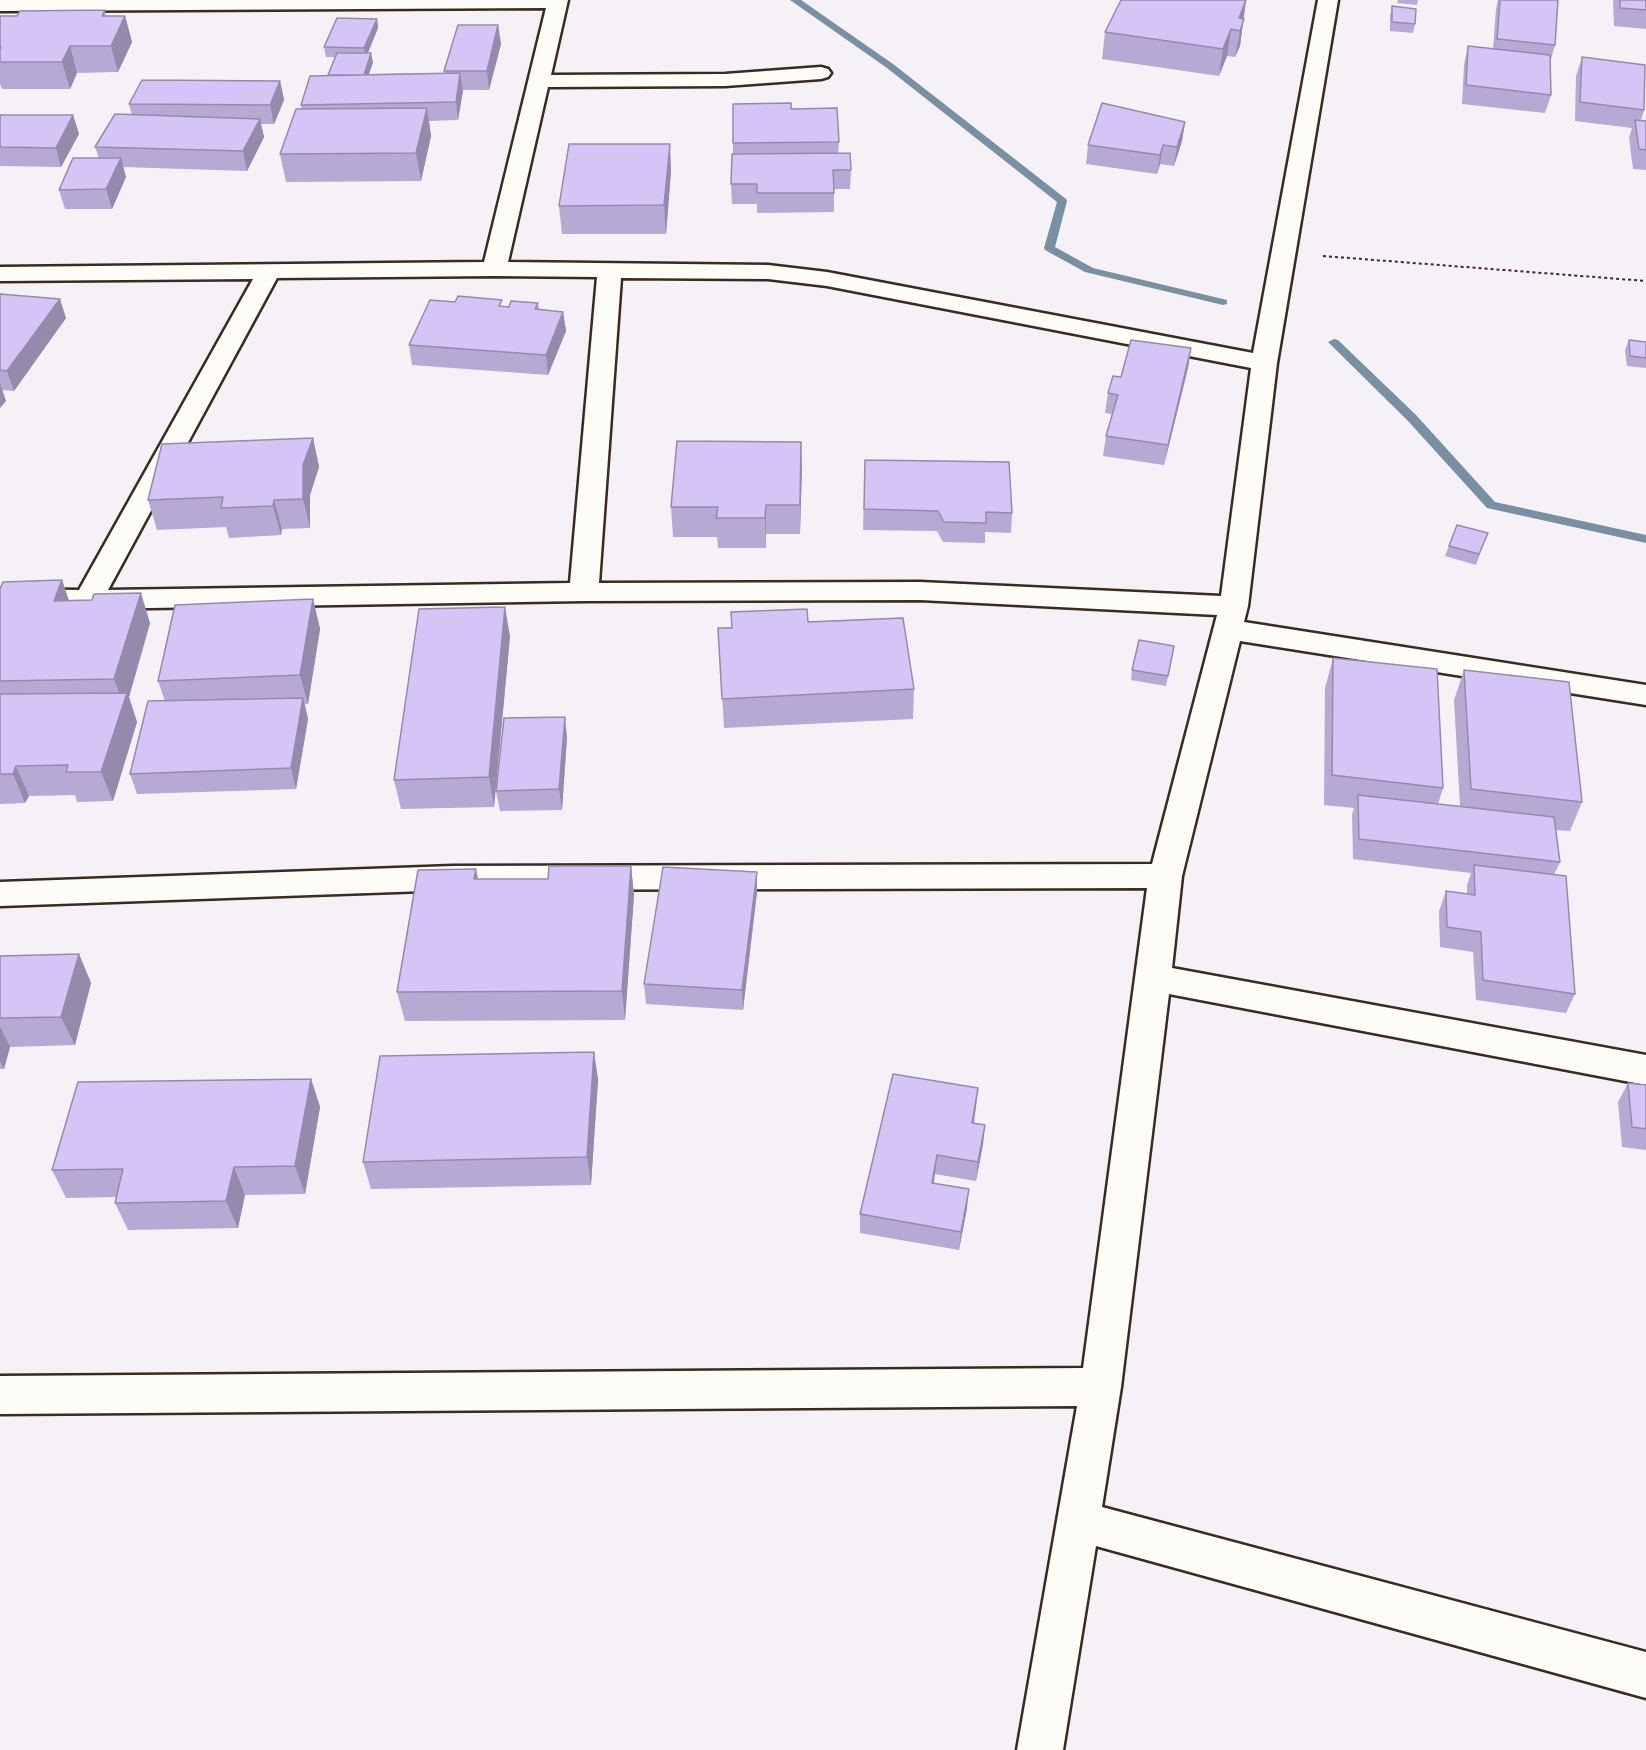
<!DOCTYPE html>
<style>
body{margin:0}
canvas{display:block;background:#f5f1f7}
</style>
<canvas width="1646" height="1750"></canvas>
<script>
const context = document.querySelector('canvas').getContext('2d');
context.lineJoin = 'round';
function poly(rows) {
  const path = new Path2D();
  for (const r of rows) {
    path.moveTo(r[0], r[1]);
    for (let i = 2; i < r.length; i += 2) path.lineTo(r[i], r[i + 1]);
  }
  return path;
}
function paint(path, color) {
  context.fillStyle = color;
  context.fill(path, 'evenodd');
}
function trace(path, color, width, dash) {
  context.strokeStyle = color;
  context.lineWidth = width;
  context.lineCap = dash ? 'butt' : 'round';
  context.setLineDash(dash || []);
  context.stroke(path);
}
paint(poly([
 [790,0,801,0,893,64,1066,199,1067,201,1055,247,1093,268,1227,300,1227,304,1223,305,1085,272,1045,250,1044,248,1057,202,887,68,790,0],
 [1334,339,1338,340,1416,415,1495,502,1646,535,1646,543,1487,508,1408,421,1330,344,1328,342,1334,339]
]), '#788fa4');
const street = poly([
 [0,0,568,0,551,75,725,74,821,67,828,69,831,73,828,77,821,79,725,86,548,87,508,262,768,265,827,272,1253,353,1318,0,1338,0,1277,363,1248,606,1244,622,1646,685,1646,705,1240,641,1182,876,1172,968,1646,1055,1646,1085,1169,994,1121,1387,1102,1507,1646,1652,1646,1698,1096,1546,1063,1750,1017,1750,1077,1406,0,1414,0,1376,1083,1368,1147,888,453,890,0,906,0,882,453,866,1152,864,1217,615,920,600,584,601,88,609,0,607,0,589,79,590,253,279,0,281,0,267,484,262,546,8,0,11,0,0],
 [494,276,597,277,570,583,108,590,277,278,494,276],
 [621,278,768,279,827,286,1251,368,1221,596,920,582,599,583,621,278]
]);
trace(street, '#3b2a1e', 5);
trace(poly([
 [1323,256,1646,281]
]), '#3b2a1e', 2, [3, 3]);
paint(street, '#fdfcf7');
paint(poly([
 [1246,0,1240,46,1235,57,1227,56,1219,76,1102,59,1105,32],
 [1398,0,1418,0,1417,5,1397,3],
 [1498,0,1558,0,1555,45,1550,63,1551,95,1545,113,1462,104,1464,65,1468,46,1493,49,1496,9],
 [1613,0,1646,0,1646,29,1614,26],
 [1392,6,1415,24,1413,33,1390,31,1390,16],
 [105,10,106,16,125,16,132,42,118,72,77,73,70,89,2,89,0,84,0,16,17,16],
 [377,19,378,28,368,53,373,62,369,74,445,73,444,71,498,25,501,44,489,90,463,90,458,120,429,121,431,136,421,181,286,182,280,154,302,109,301,105,328,75,335,57,326,57,324,47],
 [1582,57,1644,110,1641,120,1646,121,1646,170,1633,169,1629,138,1632,128,1575,121,1576,76],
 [280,81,284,100,274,124,261,124,264,137,247,171,123,167,126,177,112,209,65,209,59,190,99,158,95,147,132,115,129,104],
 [791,109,839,142,838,154,851,170,850,189,834,189,834,212,757,213,757,204,732,204,731,184,733,154,733,143],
 [0,115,73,115,79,134,61,167,0,166],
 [1185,122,1182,141,1174,166,1160,164,1157,174,1086,164,1088,145],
 [671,171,666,234,562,234,559,206],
 [0,294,66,318,14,391,2,390,6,401,0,408],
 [538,303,539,309,563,312,566,331,548,375,412,365,409,345,503,307,509,307],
 [1629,340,1646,342,1646,368,1627,366,1625,350],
 [1191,348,1188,368,1164,465,1103,456,1106,436,1112,414,1105,413,1108,393,1121,377],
 [313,438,319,467,310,495,310,528,282,529,281,535,229,538,226,527,157,530,148,500],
 [801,442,800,534,766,534,766,548,718,548,717,537,673,537,671,507],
 [865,460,1012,513,1011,533,985,532,985,543,943,542,937,531,863,530],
 [1484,543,1476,565,1445,556,1449,546],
 [62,580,69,601,150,623,129,697,137,722,113,801,77,802,75,795,29,796,25,803,0,804,0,589],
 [313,599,320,629,308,704,305,704,308,719,296,789,137,794,130,774,165,701,158,681],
 [808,622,914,689,913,719,724,728,718,628],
 [510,636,494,807,401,809,394,780],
 [1174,646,1166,686,1131,680,1132,670],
 [1333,658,1443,788,1438,804,1460,806,1454,700,1464,670,1582,802,1570,831,1556,830,1560,862,1554,875,1575,994,1566,1013,1476,1000,1473,952,1440,947,1439,911,1446,891,1467,894,1467,885,1471,873,1353,859,1352,815,1354,808,1324,805,1325,688],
 [567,737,562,810,500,811,496,791],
 [631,866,634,895,625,1020,405,1021,397,992,478,879,548,879],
 [757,892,743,1010,646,1004,644,984],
 [79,954,91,983,75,1045,10,1047,4,1069,0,1069,0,956],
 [594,1052,598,1080,591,1185,371,1189,363,1162],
 [311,1079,320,1107,305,1194,245,1195,238,1228,128,1230,115,1203,116,1197,66,1198,52,1170],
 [1628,1083,1646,1085,1646,1150,1622,1147,1618,1102],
 [976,1107,974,1123,985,1125,983,1144,976,1181,935,1174,934,1183,967,1208,959,1250,860,1233,860,1214]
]), '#b6a9d4');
paint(poly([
 [1246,0,1240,46,1235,57,1240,31,1239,18],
 [125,16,132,42,118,72,111,46],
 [377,19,378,28,366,57,364,48],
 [498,25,501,44,489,90,487,71],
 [1231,29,1227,56,1219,76,1223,49],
 [70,46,77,73,70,89,62,62],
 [371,53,373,62,364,89,362,80],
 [460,73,463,91,458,120,456,102],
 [280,81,284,100,274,124,270,105],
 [427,108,431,136,421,181,416,153],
 [73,115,79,134,61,167,56,148],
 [260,119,264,137,247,171,243,151],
 [1185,122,1182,141,1174,166,1177,147],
 [670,144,671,171,666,234,664,205],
 [1163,145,1160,164,1157,174,1160,155],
 [121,158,126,177,112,209,106,189],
 [60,299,66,318,14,391,7,371],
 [563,312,566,331,548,375,546,355],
 [1191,348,1188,368,1164,465,1168,445],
 [0,383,6,401,0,408],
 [313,438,319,467,310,495,310,528,303,499,303,465],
 [801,442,802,471,800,534,800,505],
 [274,500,282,529,281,535,273,506],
 [766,505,766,548,765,518],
 [62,580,72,610,54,601],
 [141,593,150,623,129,697,137,722,113,801,101,772,123,704,114,679],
 [313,599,320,629,308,704,300,675],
 [505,607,510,636,494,807,489,777],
 [303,698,308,719,296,789,291,768],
 [565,717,567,737,562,810,559,789],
 [16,766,29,796,25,803,13,774],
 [631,866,634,895,625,1020,622,991],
 [476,869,482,899,474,879],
 [757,872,757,892,743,1010,742,990],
 [79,954,91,983,75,1045,61,1017],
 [0,1027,10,1047,4,1069,0,1061],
 [594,1052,598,1080,591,1185,587,1157],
 [311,1079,320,1107,305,1194,295,1166],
 [978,1088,976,1107,970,1142,972,1123],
 [985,1125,983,1144,976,1181,978,1162],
 [937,1155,935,1174,930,1202,932,1183],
 [234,1167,245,1195,238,1228,226,1201],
 [969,1189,967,1208,959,1250,961,1232]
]), '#948aac');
const building = poly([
 [1121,0,1246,0,1239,18,1244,19,1240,31,1231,29,1223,49,1105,32,1121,0],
 [1500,0,1558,0,1555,45,1497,39,1500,0],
 [1620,0,1646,0,1646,10,1620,8,1620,0],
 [1392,6,1416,9,1415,24,1392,22,1392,6],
 [105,10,102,16,125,16,111,46,70,46,62,62,0,62,0,50,1,47,0,47,0,16,17,16,20,11,105,10],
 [337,18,377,19,364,48,324,47,337,18],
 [458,25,498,25,487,71,444,71,458,25],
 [1468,46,1550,55,1551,95,1466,85,1468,46],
 [337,53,371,53,364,75,328,75,337,53],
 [1582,57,1645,65,1644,110,1580,102,1582,57],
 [460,73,456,102,301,105,310,76,460,73],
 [142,80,280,81,270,105,129,104,142,80],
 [791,103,791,109,837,108,839,142,733,143,733,104,791,103],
 [1102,103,1185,122,1177,147,1163,145,1160,155,1088,145,1102,103],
 [427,108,416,153,280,154,296,109,427,108],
 [115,114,260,119,243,151,95,147,115,114],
 [0,115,73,115,56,148,0,147,0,115],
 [1635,120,1646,121,1646,150,1639,149,1635,120],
 [569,144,670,144,664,205,559,206,569,144],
 [850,153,851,170,833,170,834,193,757,193,757,184,731,184,732,154,850,153],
 [73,158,121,158,106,189,59,190,73,158],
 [0,294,60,299,7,371,0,370,0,294],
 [458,296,502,300,499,306,509,307,511,301,538,303,535,309,563,312,546,355,409,345,430,300,455,302,458,296],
 [1131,340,1191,348,1168,445,1106,436,1118,395,1108,393,1113,376,1121,377,1131,340],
 [1629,340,1646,342,1646,358,1630,356,1629,340],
 [313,438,303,465,303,499,274,500,273,506,221,508,223,497,148,500,162,444,313,438],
 [677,441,801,442,800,505,766,505,765,518,716,518,718,507,671,507,677,441],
 [865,460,1009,462,1012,513,986,512,986,523,944,522,938,511,864,509,865,460],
 [1457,525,1488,533,1479,554,1449,546,1457,525],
 [62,580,54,601,92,600,94,594,141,593,114,679,0,681,0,589,3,582,62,580],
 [313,599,300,675,158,681,175,605,313,599],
 [505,607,489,777,394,780,419,609,505,607],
 [807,609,808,622,903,618,914,689,722,699,718,628,732,628,731,612,807,609],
 [1139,640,1174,646,1168,676,1132,670,1139,640],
 [1333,658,1437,669,1443,788,1332,775,1333,658],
 [1464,670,1569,682,1582,802,1471,789,1464,670],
 [127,693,101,772,66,772,68,765,16,766,13,774,0,774,0,694,127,693],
 [303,698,291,768,130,774,148,701,303,698],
 [565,717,559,789,496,791,504,718,565,717],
 [1358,795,1554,817,1560,862,1359,839,1358,795],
 [1474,865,1566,876,1575,994,1483,980,1481,932,1447,927,1446,891,1475,895,1474,865],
 [549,866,631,866,622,991,397,992,418,870,476,869,474,879,548,879,549,866],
 [663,867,757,872,742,990,644,984,663,867],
 [79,954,61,1017,0,1018,0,956,79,954],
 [594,1052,587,1157,363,1162,380,1056,594,1052],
 [893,1074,978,1088,972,1123,985,1125,978,1162,937,1155,932,1183,969,1189,961,1232,860,1214,893,1074],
 [311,1079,295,1166,234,1167,226,1201,115,1203,123,1169,52,1170,78,1082,311,1079],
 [1628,1083,1646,1085,1646,1129,1632,1127,1628,1083]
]);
paint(building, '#d4c5f6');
trace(building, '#948aac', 1.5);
</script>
